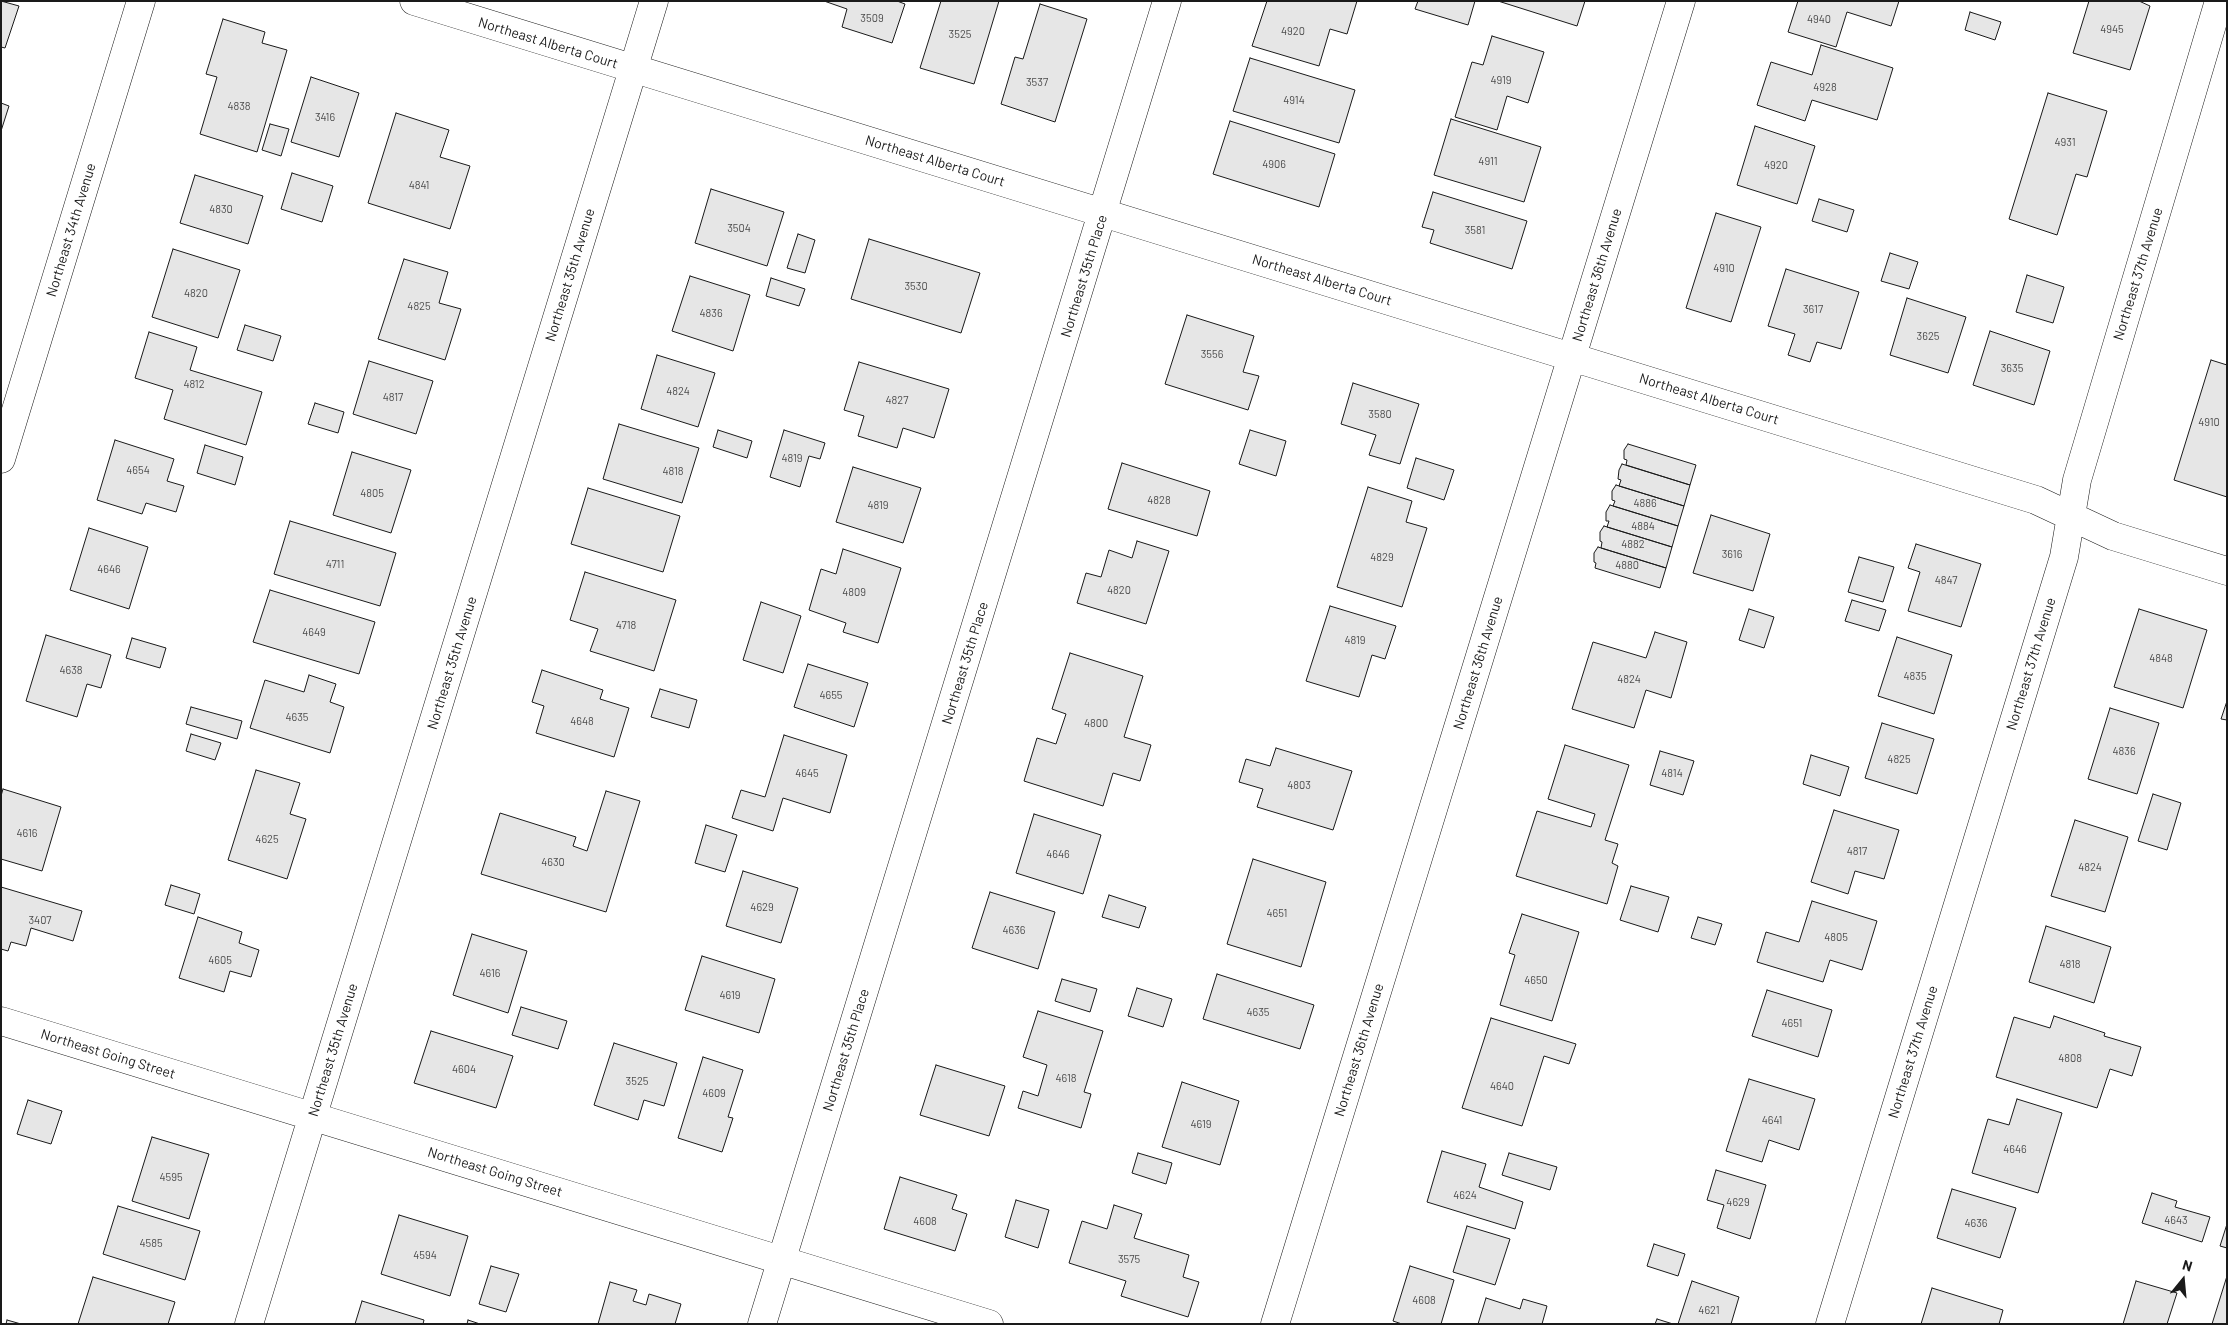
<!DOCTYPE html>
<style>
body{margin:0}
#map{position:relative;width:2228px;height:1325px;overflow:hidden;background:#fff;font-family:Barlow,sans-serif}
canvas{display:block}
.frame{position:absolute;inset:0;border:2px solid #1a1a1a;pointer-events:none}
.north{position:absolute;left:2158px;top:1255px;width:50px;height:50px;-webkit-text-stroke:4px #fff;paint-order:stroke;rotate:17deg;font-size:14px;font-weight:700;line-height:20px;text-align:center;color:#1a1a1a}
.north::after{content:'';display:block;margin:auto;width:18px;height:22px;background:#1a1a1a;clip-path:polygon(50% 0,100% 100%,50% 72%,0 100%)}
</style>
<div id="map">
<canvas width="2228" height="1325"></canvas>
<div class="frame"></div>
<div class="north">N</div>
</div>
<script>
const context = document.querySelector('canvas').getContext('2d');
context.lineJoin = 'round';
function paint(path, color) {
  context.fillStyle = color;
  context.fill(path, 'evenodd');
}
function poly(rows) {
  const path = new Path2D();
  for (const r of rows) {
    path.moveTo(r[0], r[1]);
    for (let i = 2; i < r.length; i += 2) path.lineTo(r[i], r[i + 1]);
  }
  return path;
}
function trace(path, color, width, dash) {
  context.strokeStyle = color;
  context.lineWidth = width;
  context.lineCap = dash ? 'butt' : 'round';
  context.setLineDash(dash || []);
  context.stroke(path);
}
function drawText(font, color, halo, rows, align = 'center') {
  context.font = font + ' Barlow,sans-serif';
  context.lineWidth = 4;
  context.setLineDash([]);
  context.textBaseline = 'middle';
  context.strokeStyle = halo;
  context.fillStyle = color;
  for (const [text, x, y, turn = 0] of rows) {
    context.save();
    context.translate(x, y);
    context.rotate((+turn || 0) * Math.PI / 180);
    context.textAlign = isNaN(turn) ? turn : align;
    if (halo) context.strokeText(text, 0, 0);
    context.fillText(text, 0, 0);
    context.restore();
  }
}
const building = poly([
 [1,1,19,6,5,48,1,47,1,1],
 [824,1,897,1,905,4,892,43,842,27,847,9,824,1],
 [941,1,999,1,974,84,920,68,941,1],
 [1267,1,1357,1,1347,34,1330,29,1319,66,1252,46,1267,1],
 [1418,1,1475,1,1468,25,1415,9,1418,1],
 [1498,1,1585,1,1577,26,1498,1],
 [1798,1,1899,1,1891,26,1847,12,1836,47,1788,32,1798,1],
 [2089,1,2139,1,2150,6,2130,70,2073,53,2089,1],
 [1040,4,1087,19,1055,122,1001,104,1015,57,1023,59,1040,4],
 [1970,12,2001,22,1995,40,1965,30,1970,12],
 [223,19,265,32,262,43,287,50,257,152,200,134,217,77,206,74,223,19],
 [1492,36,1544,52,1528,103,1507,96,1497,130,1455,117,1472,62,1483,65,1492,36],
 [1821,45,1893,68,1877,120,1812,100,1805,121,1757,105,1771,62,1812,75,1821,45],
 [1250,58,1355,90,1339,143,1233,111,1250,58],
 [311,77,359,93,339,157,291,142,311,77],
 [2048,93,2107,111,2087,177,2076,174,2057,235,2009,219,2048,93],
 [1,103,9,106,1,131,1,103],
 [396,113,449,130,440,157,470,166,450,229,368,203,396,113],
 [1451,119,1541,147,1524,202,1434,175,1451,119],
 [1230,121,1335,154,1319,207,1213,174,1230,121],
 [270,124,289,129,281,156,262,150,270,124],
 [1755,126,1815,146,1797,204,1737,185,1755,126],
 [292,173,333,186,322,222,281,209,292,173],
 [195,175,263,196,248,244,180,223,195,175],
 [711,189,784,212,767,266,695,243,711,189],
 [1433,192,1527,221,1512,269,1430,243,1434,230,1422,227,1433,192],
 [1819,199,1854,210,1847,232,1812,221,1819,199],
 [1716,213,1761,227,1731,322,1686,308,1716,213],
 [798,234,815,240,805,273,787,268,798,234],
 [869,239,980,273,961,333,851,299,869,239],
 [173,249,240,270,218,338,152,317,173,249],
 [1890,253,1918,262,1909,289,1881,281,1890,253],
 [404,259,448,272,439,303,461,309,445,360,378,339,404,259],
 [1786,269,1859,292,1841,349,1817,342,1810,362,1788,355,1795,334,1768,326,1786,269],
 [2027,275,2064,287,2053,323,2016,312,2027,275],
 [690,276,750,295,733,351,672,331,690,276],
 [771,278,805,289,799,306,766,296,771,278],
 [1907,298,1966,317,1948,373,1890,355,1907,298],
 [1187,315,1254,336,1243,372,1259,376,1248,410,1165,384,1187,315],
 [245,325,281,336,273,361,237,350,245,325],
 [1990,331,2050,351,2034,405,1973,385,1990,331],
 [149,332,197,347,190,370,262,392,246,445,164,419,173,390,135,378,149,332],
 [657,355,715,373,698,427,641,409,657,355],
 [2211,360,2227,365,2227,497,2174,480,2211,360],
 [369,361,433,381,416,434,353,414,369,361],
 [859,362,949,389,934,438,903,428,897,448,858,436,864,416,844,410,859,362],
 [1353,383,1419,404,1400,464,1369,455,1376,435,1341,424,1353,383],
 [315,403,344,412,338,433,308,424,315,403],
 [619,424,699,448,682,503,603,479,619,424],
 [718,430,752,441,747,458,713,447,718,430],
 [784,430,825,443,820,459,809,456,800,487,770,477,784,430],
 [1250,430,1286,441,1276,476,1239,464,1250,430],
 [115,440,174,459,167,481,184,486,176,512,146,503,142,514,97,500,115,440],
 [1628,444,1696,465,1690,485,1626,465,1627,460,1624,459,1624,450,1628,444],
 [205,445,243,457,235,485,197,473,205,445],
 [352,452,411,470,391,533,333,515,352,452],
 [1416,458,1454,470,1444,500,1407,488,1416,458],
 [1122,463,1210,491,1197,536,1108,509,1122,463],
 [1622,464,1690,485,1684,506,1619,486,1621,480,1618,479,1619,470,1622,464],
 [853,467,921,488,903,543,836,522,853,467],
 [1616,485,1684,506,1678,526,1613,506,1615,501,1612,500,1612,491,1616,485],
 [1368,487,1412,501,1406,522,1427,528,1402,607,1337,587,1368,487],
 [588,488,680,516,663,572,571,544,588,488],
 [1610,505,1678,526,1672,547,1607,527,1609,521,1606,521,1606,512,1610,505],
 [1711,515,1770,534,1753,591,1693,573,1711,515],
 [290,521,396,553,380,606,274,574,290,521],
 [1604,526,1672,547,1666,568,1601,548,1602,542,1600,541,1600,532,1604,526],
 [89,528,148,547,129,609,70,590,89,528],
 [1137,541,1169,551,1146,624,1077,603,1086,573,1101,577,1109,550,1132,558,1137,541],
 [1916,544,1981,564,1961,627,1908,611,1920,572,1908,568,1916,544],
 [1598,547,1666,568,1660,588,1595,568,1596,563,1594,562,1594,553,1598,547],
 [843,549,901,568,878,643,843,632,846,623,809,610,821,569,836,574,843,549],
 [1859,557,1894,567,1883,602,1848,592,1859,557],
 [585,572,676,600,654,671,590,651,598,629,570,620,585,572],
 [270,590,375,622,359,674,253,642,270,590],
 [1852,600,1886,610,1879,631,1845,621,1852,600],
 [761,602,801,616,783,673,743,660,761,602],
 [1330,606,1396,626,1385,659,1372,655,1359,697,1306,681,1330,606],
 [1749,609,1774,617,1764,648,1739,640,1749,609],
 [2139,609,2207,630,2183,708,2114,687,2139,609],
 [1655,632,1687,642,1671,698,1646,690,1634,728,1572,709,1593,642,1646,658,1655,632],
 [46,635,111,655,101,688,87,684,77,717,26,701,46,635],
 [1897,637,1952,655,1934,714,1878,696,1897,637],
 [132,638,166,648,160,668,126,658,132,638],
 [1070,653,1143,676,1124,737,1151,745,1140,781,1113,773,1103,806,1024,781,1037,738,1056,744,1066,714,1052,709,1070,653],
 [808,664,868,683,854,727,794,707,808,664],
 [542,670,603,690,600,699,629,708,614,757,536,733,544,706,532,702,542,670],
 [309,675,336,684,330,702,344,707,330,753,250,728,265,680,304,692,309,675],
 [660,689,697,700,689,728,651,717,660,689],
 [2227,701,2227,720,2221,719,2227,701],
 [191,707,242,721,237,739,186,724,191,707],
 [2110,708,2159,723,2137,794,2088,779,2110,708],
 [1882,723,1934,739,1917,794,1865,778,1882,723],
 [191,734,221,743,215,760,186,751,191,734],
 [784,735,847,755,830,813,783,798,773,831,732,818,741,790,765,797,784,735],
 [1565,745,1629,765,1605,840,1618,844,1612,863,1618,866,1607,904,1516,876,1537,811,1591,827,1595,814,1548,799,1565,745],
 [1276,748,1352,771,1333,830,1257,807,1263,789,1239,782,1246,759,1270,766,1276,748],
 [1660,751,1694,761,1683,795,1650,785,1660,751],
 [1811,755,1849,767,1840,796,1803,784,1811,755],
 [256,770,300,783,290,814,306,819,287,879,228,860,256,770],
 [3,789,61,807,42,871,1,859,1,796,3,789],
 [606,791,640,801,606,912,481,874,500,813,576,837,573,846,587,851,606,791],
 [2153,794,2181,803,2167,850,2138,841,2153,794],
 [1834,810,1899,830,1884,879,1855,871,1848,894,1811,882,1834,810],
 [1034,814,1101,835,1083,894,1016,873,1034,814],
 [2075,820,2128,837,2105,912,2051,896,2075,820],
 [706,825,737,835,725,872,695,863,706,825],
 [1253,859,1326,882,1301,967,1227,944,1253,859],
 [743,871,798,888,781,943,726,926,743,871],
 [171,885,200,894,194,914,165,905,171,885],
 [1631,886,1669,897,1658,932,1620,920,1631,886],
 [1,887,82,911,73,941,31,928,26,946,11,942,8,951,1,949,1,887],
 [990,892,1055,912,1038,969,972,948,990,892],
 [1109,895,1146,907,1139,928,1102,917,1109,895],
 [1812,901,1877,921,1862,970,1830,960,1823,982,1757,962,1766,932,1799,942,1812,901],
 [1522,914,1579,932,1552,1021,1500,1005,1515,955,1509,953,1522,914],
 [198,917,242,932,239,943,259,950,251,977,230,971,224,992,179,978,198,917],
 [1698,917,1722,924,1715,945,1691,938,1698,917],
 [2046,926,2111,947,2094,1003,2029,982,2046,926],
 [472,934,527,951,508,1013,453,995,472,934],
 [702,956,775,979,759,1033,685,1010,702,956],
 [1217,974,1314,1005,1300,1049,1203,1019,1217,974],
 [1062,979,1097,989,1090,1012,1055,1001,1062,979],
 [1137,988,1172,999,1163,1027,1128,1016,1137,988],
 [1767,990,1832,1010,1818,1057,1752,1036,1767,990],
 [521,1007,567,1021,558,1049,512,1035,521,1007],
 [1038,1011,1103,1031,1084,1092,1091,1094,1081,1128,1018,1108,1023,1091,1038,1096,1047,1065,1023,1057,1038,1011],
 [2054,1016,2105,1033,2104,1036,2141,1047,2132,1076,2110,1069,2097,1108,1996,1077,2014,1017,2050,1028,2054,1016],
 [1491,1018,1576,1044,1569,1064,1544,1056,1522,1126,1462,1108,1491,1018],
 [431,1031,513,1056,496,1108,414,1083,431,1031],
 [614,1043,677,1063,664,1106,644,1100,638,1120,594,1105,614,1043],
 [703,1057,743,1070,728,1117,733,1118,722,1152,678,1138,703,1057],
 [936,1065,1005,1086,989,1136,920,1115,936,1065],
 [1749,1079,1815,1099,1799,1150,1769,1140,1762,1162,1726,1151,1749,1079],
 [1182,1082,1239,1101,1220,1165,1162,1147,1182,1082],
 [2017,1099,2062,1113,2038,1193,1972,1173,1988,1119,2009,1125,2017,1099],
 [28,1100,62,1111,51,1144,17,1134,28,1100],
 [152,1137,209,1154,189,1219,132,1201,152,1137],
 [1442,1151,1486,1164,1479,1187,1523,1202,1515,1229,1427,1202,1442,1151],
 [1138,1153,1172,1163,1166,1184,1132,1173,1138,1153],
 [1509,1153,1557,1167,1550,1190,1502,1175,1509,1153],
 [1716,1170,1766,1185,1750,1239,1717,1228,1724,1205,1707,1200,1716,1170],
 [900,1177,957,1195,952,1209,967,1214,955,1251,884,1229,900,1177],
 [1952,1189,2016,1208,2000,1258,1937,1238,1952,1189],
 [2152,1193,2177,1201,2175,1207,2210,1217,2202,1242,2142,1223,2152,1193],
 [1016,1200,1049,1210,1038,1248,1005,1237,1016,1200],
 [1114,1205,1142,1214,1134,1238,1189,1255,1183,1277,1199,1282,1188,1317,1121,1296,1126,1281,1069,1263,1082,1221,1107,1229,1114,1205],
 [118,1206,200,1231,185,1280,103,1254,118,1206],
 [399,1215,468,1236,450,1296,381,1274,399,1215],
 [2227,1224,2227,1248,2220,1246,2227,1224],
 [1467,1226,1510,1239,1495,1285,1453,1272,1467,1226],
 [1654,1244,1685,1254,1678,1276,1647,1266,1654,1244],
 [491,1266,519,1274,506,1312,479,1304,491,1266],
 [1410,1266,1454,1280,1441,1324,1402,1324,1393,1321,1410,1266],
 [2227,1276,2227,1324,2212,1324,2227,1276],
 [93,1277,175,1302,168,1324,78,1324,93,1277],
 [1692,1281,1739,1297,1731,1324,1678,1324,1692,1281],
 [2136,1281,2177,1293,2167,1324,2123,1324,2136,1281],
 [610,1282,637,1290,633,1301,646,1305,649,1294,681,1304,675,1324,598,1324,610,1282],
 [1932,1288,2003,1310,1999,1324,1921,1324,1932,1288],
 [1486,1298,1520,1309,1523,1299,1547,1306,1542,1324,1478,1324,1486,1298],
 [362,1301,424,1320,423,1324,355,1324,362,1301],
 [1657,1319,1673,1324,1655,1324,1657,1319],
 [7,1320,21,1324,6,1324,7,1320],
 [468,1320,480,1324,467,1324,468,1320]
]);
paint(building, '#e6e6e6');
trace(building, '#1a1a1a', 1);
const street = poly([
 [414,1,2036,500,2113,536,2227,571],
 [1,459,141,1],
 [1,1021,989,1324],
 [249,1324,654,1],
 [762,1324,1167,1],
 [1275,1324,1681,1],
 [1830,1324,2064,557,2077,480,2219,1]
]);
trace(street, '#1a1a1a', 29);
trace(street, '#fff', 28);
drawText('11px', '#4d4d4d', null, [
 ["3509",872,18],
 ["4940",1819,19],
 ["4945",2112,29],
 ["4920",1293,31],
 ["3525",960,34],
 ["4919",1501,80],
 ["3537",1037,82],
 ["4928",1825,87],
 ["4914",1294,100],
 ["4838",239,106],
 ["3416",325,117],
 ["4931",2065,142],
 ["4911",1488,161],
 ["4906",1274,164],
 ["4920",1776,165],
 ["4841",419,185],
 ["4830",221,209],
 ["3504",739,228],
 ["3581",1475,230],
 ["4910",1724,268],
 ["3530",916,286],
 ["4820",196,293],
 ["4825",419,306],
 ["3617",1813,309],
 ["4836",711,313],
 ["3625",1928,336],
 ["3556",1212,354],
 ["3635",2012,368],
 ["4812",194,384],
 ["4824",678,391],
 ["4817",393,397],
 ["4827",897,400],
 ["3580",1380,414],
 ["4910",2209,422],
 ["4819",792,458],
 ["4654",138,470],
 ["4818",673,471],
 ["4805",372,493],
 ["4828",1159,500],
 ["4886",1645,503],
 ["4819",878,505],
 ["4884",1643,526],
 ["4882",1633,544],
 ["3616",1732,554],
 ["4829",1382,557],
 ["4711",335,564],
 ["4880",1627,565],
 ["4646",109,569],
 ["4847",1946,580],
 ["4820",1119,590],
 ["4809",854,592],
 ["4718",626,625],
 ["4649",314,632],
 ["4819",1355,640],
 ["4848",2161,658],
 ["4638",71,670],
 ["4835",1915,676],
 ["4824",1629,679],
 ["4655",831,695],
 ["4635",297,717],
 ["4648",582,721],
 ["4800",1096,723],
 ["4836",2124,751],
 ["4825",1899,759],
 ["4645",807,773],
 ["4814",1672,773],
 ["4803",1299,785],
 ["4616",27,833],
 ["4625",267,839],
 ["4817",1857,851],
 ["4646",1058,854],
 ["4630",553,862],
 ["4824",2090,867],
 ["4629",762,907],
 ["4651",1277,913],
 ["3407",40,920],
 ["4636",1014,930],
 ["4805",1836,937],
 ["4605",220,960],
 ["4818",2070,964],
 ["4616",490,973],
 ["4650",1536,980],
 ["4619",730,995],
 ["4635",1258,1012],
 ["4651",1792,1023],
 ["4808",2070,1058],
 ["4604",464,1069],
 ["4618",1066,1078],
 ["3525",637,1081],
 ["4640",1502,1086],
 ["4609",714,1093],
 ["4641",1772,1120],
 ["4619",1201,1124],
 ["4646",2015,1149],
 ["4595",171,1177],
 ["4624",1465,1195],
 ["4629",1738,1202],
 ["4643",2176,1220],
 ["4608",925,1221],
 ["4636",1976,1223],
 ["4585",151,1243],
 ["4594",425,1255],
 ["3575",1129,1259],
 ["4608",1424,1300],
 ["4621",1709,1310]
]);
drawText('14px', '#1a1a1a', '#fff', [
 ["Northeast Alberta Court",548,43,17],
 ["Northeast Alberta Court",935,161,17],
 ["Northeast 34th Avenue",71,230,-73],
 ["Northeast 37th Avenue",2138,274,-73],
 ["Northeast 35th Avenue",570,275,-73],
 ["Northeast 36th Avenue",1597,275,-73],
 ["Northeast 35th Place",1084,276,-73],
 ["Northeast Alberta Court",1322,280,17],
 ["Northeast Alberta Court",1709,399,17],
 ["Northeast 35th Avenue",452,663,-73],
 ["Northeast 35th Place",965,663,-73],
 ["Northeast 36th Avenue",1478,663,-73],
 ["Northeast 37th Avenue",2031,664,-73],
 ["Northeast 35th Avenue",333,1050,-73],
 ["Northeast 35th Place",846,1050,-73],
 ["Northeast 36th Avenue",1359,1050,-73],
 ["Northeast 37th Avenue",1913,1052,-73],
 ["Northeast Going Street",108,1054,17],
 ["Northeast Going Street",495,1172,17]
]);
</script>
